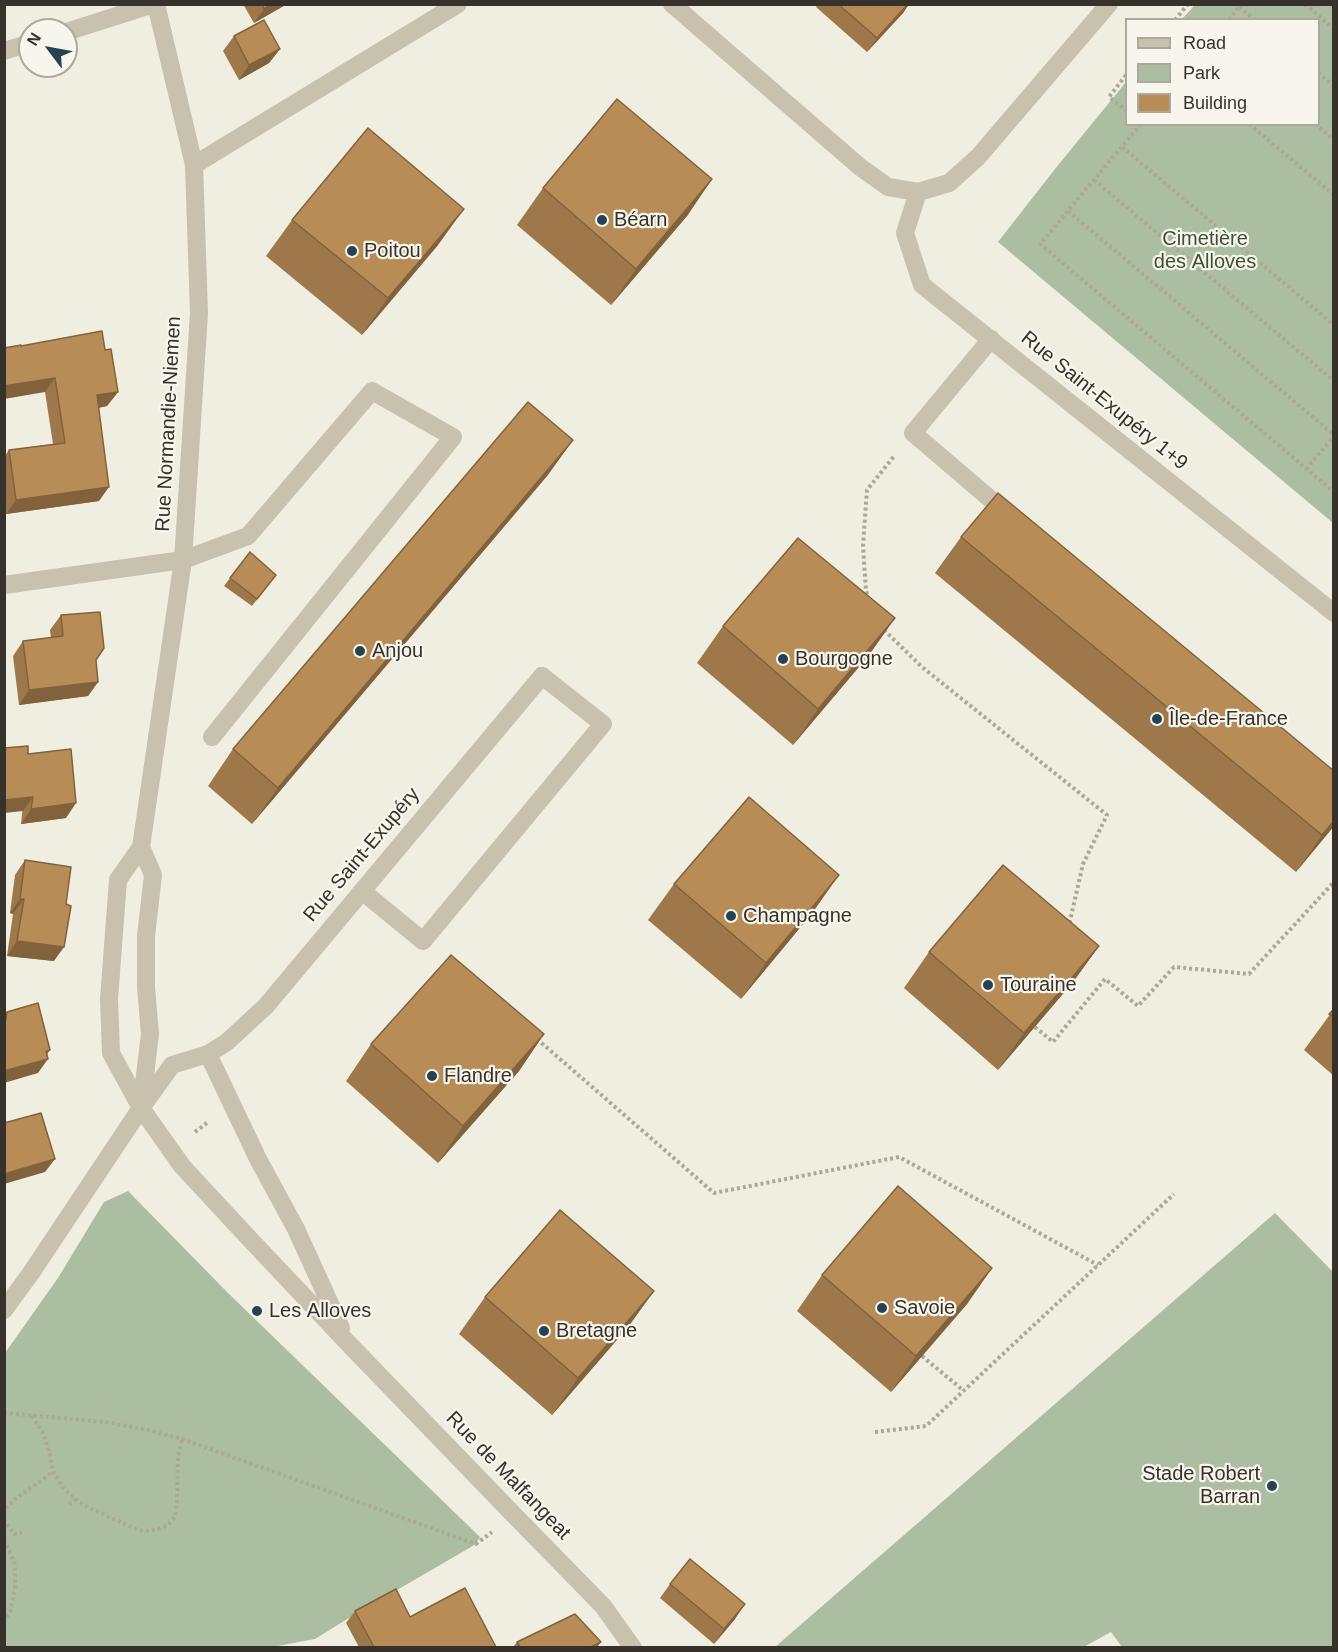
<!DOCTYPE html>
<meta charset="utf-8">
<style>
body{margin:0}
#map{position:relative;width:1338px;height:1652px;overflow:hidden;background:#f0eee0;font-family:Arial,sans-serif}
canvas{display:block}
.frame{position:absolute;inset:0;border:6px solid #36322b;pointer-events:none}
.legend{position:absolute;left:1125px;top:18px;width:195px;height:108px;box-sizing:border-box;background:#f8f6ec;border:2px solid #aaa89f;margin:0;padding:8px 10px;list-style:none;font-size:18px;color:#36322b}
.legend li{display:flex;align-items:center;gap:12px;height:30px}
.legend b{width:30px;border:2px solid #aaa89f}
.north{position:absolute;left:18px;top:18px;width:60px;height:60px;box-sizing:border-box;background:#f8f6ec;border:2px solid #aaa89f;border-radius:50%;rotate:302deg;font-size:16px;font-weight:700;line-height:24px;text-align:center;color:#36322b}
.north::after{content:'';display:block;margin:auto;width:21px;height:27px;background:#254253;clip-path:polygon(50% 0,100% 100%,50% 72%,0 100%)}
</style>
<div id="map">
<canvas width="1338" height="1652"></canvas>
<div class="frame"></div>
<ul class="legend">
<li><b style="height:8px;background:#c7c1ad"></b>Road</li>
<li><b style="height:16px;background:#abbea1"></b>Park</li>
<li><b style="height:16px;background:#b88c56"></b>Building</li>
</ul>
<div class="north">N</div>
</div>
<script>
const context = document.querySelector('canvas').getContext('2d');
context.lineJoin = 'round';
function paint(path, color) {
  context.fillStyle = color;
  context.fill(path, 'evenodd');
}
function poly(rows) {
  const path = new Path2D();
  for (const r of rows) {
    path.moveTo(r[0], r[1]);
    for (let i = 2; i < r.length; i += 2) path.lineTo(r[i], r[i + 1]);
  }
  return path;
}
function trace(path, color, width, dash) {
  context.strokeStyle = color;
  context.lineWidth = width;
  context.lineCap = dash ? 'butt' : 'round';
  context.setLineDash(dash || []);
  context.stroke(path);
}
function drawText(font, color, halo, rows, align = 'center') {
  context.font = font + ' Arial,sans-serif';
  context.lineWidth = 4.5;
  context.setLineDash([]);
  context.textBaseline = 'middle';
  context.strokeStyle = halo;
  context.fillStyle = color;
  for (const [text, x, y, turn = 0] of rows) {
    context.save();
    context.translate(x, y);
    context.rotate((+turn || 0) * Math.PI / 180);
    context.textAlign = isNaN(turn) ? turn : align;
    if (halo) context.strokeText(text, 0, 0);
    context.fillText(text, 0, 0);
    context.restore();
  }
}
paint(poly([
 [1195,5,1333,5,1333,523,998,242,1055,169,1126,82,1126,124,1318,124,1318,20,1182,19],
 [128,1191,228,1293,480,1537,476,1544,344,1621,315,1639,267,1648,5,1648,5,1353,58,1278,104,1202],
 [1275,1213,1333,1272,1333,1647,1122,1647,1111,1632,1082,1648,775,1647]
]), '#abbea1');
trace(poly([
 [1305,4,1334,29],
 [1330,4,1334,7],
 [1239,7,1255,20],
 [1175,20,1188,4],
 [1229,20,1241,4],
 [1318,73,1334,86],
 [1126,75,1109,97,1126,110],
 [1141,124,1040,244,1334,492],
 [1249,124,1334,195],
 [1315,124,1334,140],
 [1122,147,1334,325],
 [1094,180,1334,381],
 [1068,211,1334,435],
 [1306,469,1334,436],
 [869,600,866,591,863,546,867,490,895,455],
 [884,630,922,667,1107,815,1083,864,1069,925],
 [1035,1027,1053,1042,1105,979,1138,1006,1174,967,1249,974,1334,882],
 [537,1039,714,1193,899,1157,1098,1265],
 [195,1132,208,1122],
 [922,1356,964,1391],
 [4,1413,105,1422,148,1430,182,1439,476,1544,492,1532],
 [32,1416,43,1433,49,1451,53,1472,63,1488,83,1505,138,1530,148,1531,159,1529,168,1525,175,1517,177,1501,178,1457,182,1439],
 [875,1432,926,1426,1174,1194],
 [69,1505,76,1499],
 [4,1514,5,1509,15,1499,53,1472],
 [4,1519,14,1534,22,1533],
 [4,1540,15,1564,15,1589,10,1613,4,1621]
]), '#aea793', 4, [3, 3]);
trace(poly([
 [66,32,154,4],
 [4,51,30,43],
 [991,339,913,433,1009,515],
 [183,560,248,536,372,391,453,437,212,737],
 [362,891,423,941,603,724,542,676],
 [141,1108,172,1065,208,1054]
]), '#c7c1ad', 18);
trace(poly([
 [156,4,194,165,199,313,183,560,141,847,118,880,109,999,111,1053,141,1108,182,1166,246,1235,346,1341,514,1515,603,1606,633,1648],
 [672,4,860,167,888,187,918,192,949,183,978,157,1109,4],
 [194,165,458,4],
 [918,192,905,233,922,285,1334,613],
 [4,585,183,560],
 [4,1310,31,1273,141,1108,150,1034,146,987,146,936,153,875,141,847],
 [341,1328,296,1229,258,1159,208,1054,227,1042,266,1006,542,676]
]), '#c7c1ad', 18);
paint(poly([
 [243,4,287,4,254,23],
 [818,4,909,4,903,13,867,52,816,7],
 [234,36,280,49,269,63,239,80,223,51],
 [712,179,687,216,611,305,517,225,543,188],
 [292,220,438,245,362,335,266,256],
 [21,346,105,350,118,392,107,406,98,408,99,501,6,514,4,504,4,457,9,450,53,444,45,392],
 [573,440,547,476,252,824,208,786,233,749],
 [961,537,1334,826,1296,872,935,573],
 [276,575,252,606,224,586,230,578],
 [61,615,96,660,98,682,88,696,19,705,13,656,23,641,51,638,50,630],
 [895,618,869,655,793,745,697,663,723,626],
 [28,754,66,818,21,824],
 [25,860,54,961,7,956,13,914,10,913,15,875],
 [674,884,813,912,741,999,648,920],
 [1099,946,1073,982,998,1070,904,988,929,952],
 [1334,1009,1334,1076,1304,1050],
 [544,1034,519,1071,438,1163,346,1081,371,1044],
 [992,1268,967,1304,891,1392,797,1311,822,1275],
 [654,1291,628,1327,552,1415,459,1334,485,1297],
 [670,1584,735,1619,714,1644,660,1598],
 [355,1611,410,1617,496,1647,359,1647,346,1623],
 [517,1642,597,1647,513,1647]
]), '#9e784a');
paint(poly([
 [272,4,287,4,254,23,264,9],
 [908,4,909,4,903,13,867,52,877,38],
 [280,49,269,63,239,80,249,65],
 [712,179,687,216,611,305,636,269],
 [464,209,438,245,362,335,388,298],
 [55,378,45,392,4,399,4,386],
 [118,392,107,406,87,410,97,395],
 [573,440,547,476,252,824,278,788],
 [109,487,99,501,6,514,16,500],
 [895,618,869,655,793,745,818,709],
 [98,682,88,696,19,705,29,690],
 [33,797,23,811,4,813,4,800],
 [76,803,66,818,21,824,31,809],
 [1334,821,1334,826,1296,872,1322,835],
 [839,875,813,912,741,999,766,963],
 [20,899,24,899,13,914,10,913],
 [17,941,64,947,54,961,7,956],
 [1099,946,1073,982,998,1070,1024,1033],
 [544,1034,519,1071,438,1163,463,1126],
 [50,1050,43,1060,48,1059,38,1073,4,1083,4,1071],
 [55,1159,45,1172,4,1184,4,1174],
 [992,1268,967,1304,891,1392,916,1356],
 [654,1291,628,1327,552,1415,578,1378],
 [745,1604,735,1619,714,1644,724,1629],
 [601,1642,597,1647,591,1647]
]), '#81623c');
const building = poly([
 [262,4,272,4,264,9,262,4],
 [838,4,908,4,877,38,838,4],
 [264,20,280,49,249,65,234,36,264,20],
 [617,99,712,179,636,269,543,188,617,99],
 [368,128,464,209,388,298,292,220,368,128],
 [102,331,105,350,111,349,118,392,97,395,109,487,16,500,9,450,65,443,55,378,4,386,4,348,21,345,21,346,102,331],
 [528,402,573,440,278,788,233,749,528,402],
 [998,493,1334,771,1334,821,1322,835,961,537,998,493],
 [798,538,895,618,818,709,723,626,798,538],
 [250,552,276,575,257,599,230,578,250,552],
 [100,612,104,648,96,660,98,682,29,690,23,641,63,636,61,615,100,612],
 [28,746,28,754,71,749,76,803,31,809,33,797,4,800,4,748,28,746],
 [749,797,839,875,766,963,674,884,749,797],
 [25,860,71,867,66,904,71,906,64,947,17,941,24,899,20,899,25,860],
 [1003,865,1099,946,1024,1033,929,952,1003,865],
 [451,955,544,1034,463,1126,371,1044,451,955],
 [38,1003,50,1050,46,1051,48,1059,4,1071,4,1029,7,1012,38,1003],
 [1334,1009,1334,1017,1329,1014,1334,1009],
 [41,1113,55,1159,4,1174,4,1123,41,1113],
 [898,1186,992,1268,916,1356,822,1275,898,1186],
 [560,1210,654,1291,578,1378,485,1297,560,1210],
 [690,1559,745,1604,724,1629,670,1584,690,1559],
 [465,1588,496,1647,374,1647,355,1611,396,1589,410,1617,465,1588],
 [575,1614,601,1642,591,1647,520,1647,517,1642,575,1614]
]);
paint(building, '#b88c56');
trace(building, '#81623c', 1.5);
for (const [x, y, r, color] of [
 [602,220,6,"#254253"],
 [352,251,6,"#254253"],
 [360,651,6,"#254253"],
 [783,659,6,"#254253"],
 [1157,719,6,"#254253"],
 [731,916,6,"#254253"],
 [988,985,6,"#254253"],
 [432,1076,6,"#254253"],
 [882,1308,6,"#254253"],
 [257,1311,6,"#254253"],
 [544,1331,6,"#254253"],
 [1272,1486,6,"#254253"]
]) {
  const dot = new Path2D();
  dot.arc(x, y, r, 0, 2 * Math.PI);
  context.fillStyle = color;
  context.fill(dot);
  trace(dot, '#f8f6ec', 2);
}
drawText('20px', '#36322b', '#f8f6ec', [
 ["Béarn",614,220],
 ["Poitou",364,251],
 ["Anjou",372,651],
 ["Bourgogne",795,659],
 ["Île-de-France",1169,719],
 ["Champagne",743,916],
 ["Touraine",1000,985],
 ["Flandre",444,1076],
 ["Savoie",894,1308],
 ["Les Alloves",269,1311],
 ["Bretagne",556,1331],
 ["Stade Robert",1260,1474,"right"],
 ["Barran",1260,1497,"right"]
], 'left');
drawText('20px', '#3c5231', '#f8f6ec', [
 ["Cimetière",1205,239],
 ["des Alloves",1205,262]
]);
drawText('20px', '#36322b', '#f8f6ec', [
 ["Rue Saint-Exupéry 1+9",1104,401,39],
 ["Rue Normandie-Niemen",169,424,-87],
 ["Rue Saint-Exupéry",362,855,-50],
 ["Rue de Malfangeat",508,1476,46]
]);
</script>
